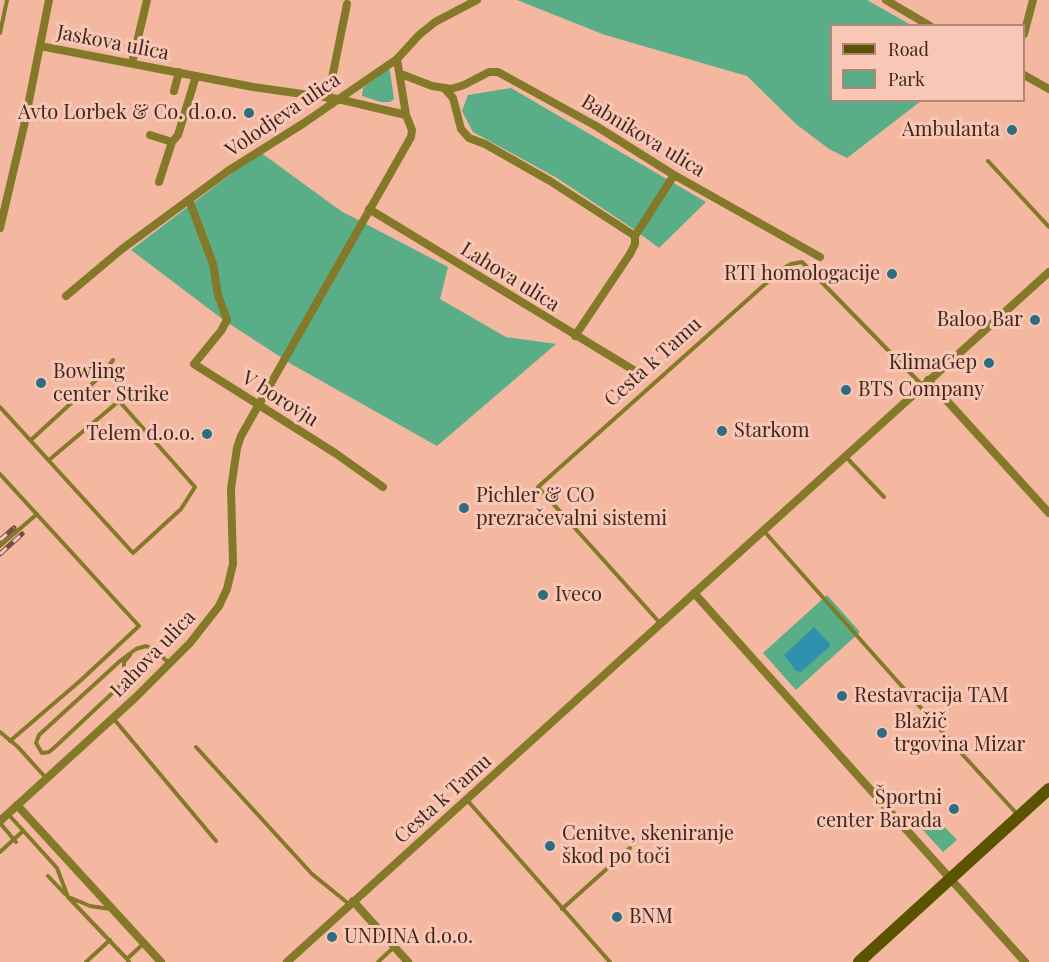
<!DOCTYPE html>
<meta charset="utf-8">
<style>
body{margin:0}
#map{position:relative;width:1049px;height:962px;overflow:hidden;background:#f4b7a0;font-family:"Playfair Display",serif}
canvas{display:block}
.legend{position:absolute;left:830px;top:24px;width:195px;height:78px;box-sizing:border-box;background:#f9c7b5;border:2px solid #af8779;margin:0;padding:8px 10px;list-style:none;font-size:18px;color:#3f281f}
.legend li{display:flex;align-items:center;gap:12px;height:30px}
.legend b{width:30px;border:2px solid #af8779}
</style>
<div id="map">
<canvas width="1049" height="962"></canvas>
<ul class="legend">
<li><b style="height:8px;background:#5c5300"></b>Road</li>
<li><b style="height:16px;background:#5aae87"></b>Park</li>
</ul>
</div>
<script>
const context = document.querySelector('canvas').getContext('2d');
context.lineJoin = 'round';
function paint(path, color) {
  context.fillStyle = color;
  context.fill(path, 'evenodd');
}
function poly(rows) {
  const path = new Path2D();
  for (const r of rows) {
    path.moveTo(r[0], r[1]);
    for (let i = 2; i < r.length; i += 2) path.lineTo(r[i], r[i + 1]);
  }
  return path;
}
function trace(path, color, width, dash) {
  context.strokeStyle = color;
  context.lineWidth = width;
  context.lineCap = dash ? 'butt' : 'round';
  context.setLineDash(dash || []);
  context.stroke(path);
}
function drawText(font, color, halo, rows, align = 'center') {
  context.font = font + ' "Playfair Display",serif';
  context.lineWidth = 6;
  context.setLineDash([]);
  context.textBaseline = 'middle';
  context.strokeStyle = halo;
  context.fillStyle = color;
  for (const [text, x, y, turn = 0] of rows) {
    context.save();
    context.translate(x, y);
    context.rotate((+turn || 0) * Math.PI / 180);
    context.textAlign = isNaN(turn) ? turn : align;
    if (halo) context.strokeText(text, 0, 0);
    context.fillText(text, 0, 0);
    context.restore();
  }
}
paint(poly([
 [517,0,867,0,911,25,832,26,832,100,921,101,847,158,829,149,796,124,747,76,605,35],
 [387,69,390,71,394,99,390,102,381,102,362,96,363,88],
 [511,88,706,202,659,248,635,230,557,178,473,132,462,111,468,95],
 [260,152,341,211,448,267,440,299,506,337,556,344,437,446,293,365,225,321,131,250],
 [827,595,860,632,796,690,763,653],
 [935,817,957,840,943,852,922,829]
]), '#5aae87');
paint(poly([
 [814,627,830,644,830,646,801,672,796,671,784,655]
]), '#2e91ae');
trace(poly([
 [0,33,7,0],
 [988,161,1049,227],
 [0,407,133,553,181,509,195,487,119,401,49,460],
 [31,440,104,373,113,360],
 [845,456,884,497],
 [0,474,139,626,80,681,10,741],
 [763,530,962,754,1018,815],
 [0,546,37,514],
 [660,623,538,487,782,269,791,264,802,262,922,385],
 [130,655,124,662,124,678,121,685,55,747,49,752,42,753,36,743,39,735,120,661,136,649,146,646,153,649,169,663],
 [113,718,216,841],
 [0,732,18,747,46,778],
 [196,747,312,874,349,904],
 [467,800,610,962],
 [9,815,57,868,68,897,127,959],
 [0,823,16,842],
 [0,852,23,831],
 [48,876,65,894],
 [71,898,90,906,110,909],
 [562,909,630,848],
 [86,962,110,940],
 [129,962,127,959,143,944],
 [378,962,394,947]
]), '#847928', 4);
trace(poly([
 [886,0,930,26],
 [1024,34,1033,0],
 [40,46,253,87,338,99,406,115],
 [132,63,147,0],
 [401,74,432,86,451,89,464,85,489,72,498,72,596,126,674,175,820,257],
 [1024,75,1049,89],
 [444,88,453,98,461,129,469,138,485,144,550,181,635,236,635,244,630,254,575,336],
 [174,91,179,72],
 [328,98,347,4],
 [150,135,172,142,178,135,196,76],
 [159,182,172,142],
 [189,200,213,264,218,295,227,320,221,331,194,364,335,453,383,487],
 [369,209,635,371],
 [0,228,24,126,49,0],
 [635,236,674,175],
 [66,296,122,249,228,171,304,123,397,59],
 [928,380,1049,513],
 [694,593,1025,962],
 [17,805,161,962],
 [0,821,136,697,190,643,219,606,227,589,233,564,231,489,237,448,241,436,411,137,412,130,406,115,397,59,419,35,435,22,477,0],
 [353,901,408,962],
 [287,962,1049,272]
]), '#847928', 8);
trace(poly([
 [859,962,1049,789]
]), '#5c5300', 12);
const rail = poly([
 [0,540,14,528],
 [0,554,22,534]
]);
trace(rail, '#725043', 5);
trace(rail, '#f9c7b5', 3, [9]);
for (const [x, y, r, color] of [
 [249,113,6,"#2d6d82"],
 [1012,130,6,"#2d6d82"],
 [892,274,6,"#2d6d82"],
 [1035,320,6,"#2d6d82"],
 [989,363,6,"#2d6d82"],
 [41,383,6,"#2d6d82"],
 [846,390,6,"#2d6d82"],
 [722,431,6,"#2d6d82"],
 [207,434,6,"#2d6d82"],
 [464,508,6,"#2d6d82"],
 [543,595,6,"#2d6d82"],
 [842,696,6,"#2d6d82"],
 [882,733,6,"#2d6d82"],
 [954,809,6,"#2d6d82"],
 [550,846,6,"#2d6d82"],
 [617,917,6,"#2d6d82"],
 [332,937,6,"#2d6d82"]
]) {
  const dot = new Path2D();
  dot.arc(x, y, r, 0, 2 * Math.PI);
  context.fillStyle = color;
  context.fill(dot);
  trace(dot, '#f9c7b5', 2);
}
drawText('20px', '#3f281f', '#f9c7b5', [
 ["Jaskova ulica",113,43,11],
 ["Volodjeva ulica",283,115,-34],
 ["Babnikova ulica",643,136,31],
 ["Lahova ulica",510,277,32],
 ["Cesta k Tamu",653,362,-42],
 ["V borovju",280,399,32],
 ["Lahova ulica",153,654,-46],
 ["Cesta k Tamu",443,799,-42]
]);
drawText('20px', '#3f281f', '#f9c7b5', [
 ["Avto Lorbek & Co. d.o.o.",237,113,"right"],
 ["Ambulanta",1000,130,"right"],
 ["RTI homologacije",880,274,"right"],
 ["Baloo Bar",1023,320,"right"],
 ["KlimaGep",977,363,"right"],
 ["Bowling",53,372],
 ["center Strike",53,395],
 ["BTS Company",858,390],
 ["Starkom",734,431],
 ["Telem d.o.o.",195,434,"right"],
 ["Pichler & CO",476,496],
 ["prezračevalni sistemi",476,519],
 ["Iveco",555,595],
 ["Restavracija TAM",854,696],
 ["Blažič",894,722],
 ["trgovina Mizar",894,745],
 ["Športni",942,798,"right"],
 ["center Barada",942,821,"right"],
 ["Cenitve, skeniranje",562,834],
 ["škod po toči",562,857],
 ["BNM",629,917],
 ["UNDINA d.o.o.",344,937]
], 'left');
</script>
